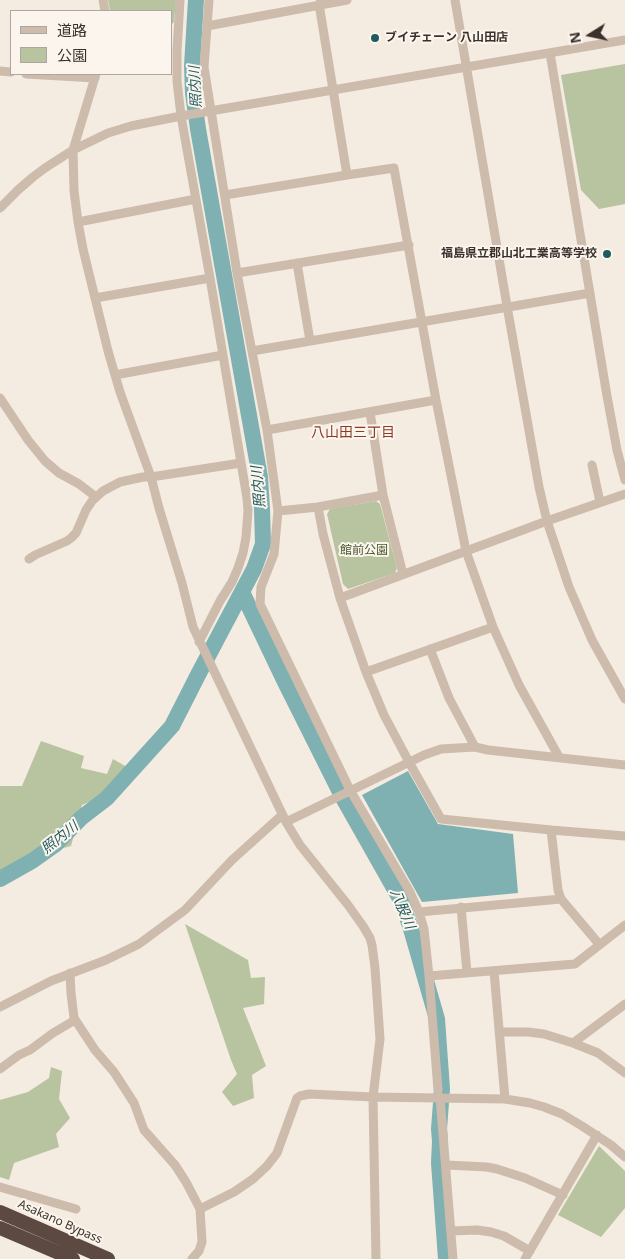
<!DOCTYPE html>
<meta charset="utf-8">
<style>
body{margin:0}
#map{position:relative;width:625px;height:1259px;overflow:hidden;background:#f4ebe1;font-family:"Noto Sans","Noto Sans JP",sans-serif}
canvas{display:block}
.legend{position:absolute;left:10px;top:10px;width:162px;height:65px;box-sizing:border-box;background:#fbf5ee;border:1px solid #aea6a0;margin:0;padding:6px 9px;list-style:none;font-size:15px;color:#3b302b}
.legend li{display:flex;align-items:center;gap:10px;height:25px}
.legend b{width:25px;border:1px solid #aea6a0}
.north{position:absolute;left:565px;top:10px;width:50px;height:50px;-webkit-text-stroke:4px #fbf5ee;paint-order:stroke;rotate:260deg;font-size:14px;font-weight:700;line-height:20px;text-align:center;color:#3b302b}
.north::after{content:'';display:block;margin:auto;width:18px;height:22px;background:#3b302b;clip-path:polygon(50% 0,100% 100%,50% 72%,0 100%)}
</style>
<div id="map">
<canvas width="625" height="1259"></canvas>
<ul class="legend">
<li><b style="height:6px;background:#cdbbac"></b>道路</li>
<li><b style="height:14px;background:#b8c4a0"></b>公園</li>
</ul>
<div class="north">N</div>
</div>
<script>
const context = document.querySelector('canvas').getContext('2d');
context.lineJoin = 'round';
function paint(path, color) {
  context.fillStyle = color;
  context.fill(path, 'evenodd');
}
function poly(rows) {
  const path = new Path2D();
  for (const r of rows) {
    path.moveTo(r[0], r[1]);
    for (let i = 2; i < r.length; i += 2) path.lineTo(r[i], r[i + 1]);
  }
  return path;
}
function trace(path, color, width, dash) {
  context.strokeStyle = color;
  context.lineWidth = width;
  context.lineCap = dash ? 'butt' : 'round';
  context.setLineDash(dash || []);
  context.stroke(path);
}
function drawText(font, color, halo, rows, align = 'center') {
  context.font = font + ' "Noto Sans","Noto Sans JP",sans-serif';
  context.lineWidth = 4;
  context.setLineDash([]);
  context.textBaseline = 'middle';
  context.strokeStyle = halo;
  context.fillStyle = color;
  for (const [text, x, y, turn = 0] of rows) {
    context.save();
    context.translate(x, y);
    context.rotate((+turn || 0) * Math.PI / 180);
    context.textAlign = isNaN(turn) ? turn : align;
    if (halo) context.strokeText(text, 0, 0);
    context.fillText(text, 0, 0);
    context.restore();
  }
}
paint(poly([
 [108,0,176,0,174,22,171,25,171,11,110,11],
 [625,64,625,204,599,209,581,190,561,75],
 [376,501,380,504,397,568,395,573,348,589,343,584,327,514,330,509],
 [41,741,84,756,81,768,107,774,113,759,127,767,106,795,82,805,71,846,37,855,0,875,0,786,22,786],
 [185,924,248,960,251,978,265,977,264,1004,243,1008,266,1066,252,1075,254,1098,233,1106,222,1092,237,1074,231,1060],
 [51,1067,62,1071,59,1099,70,1118,56,1134,59,1147,14,1163,9,1180,0,1177,0,1100,28,1092,49,1078],
 [599,1146,625,1171,625,1208,601,1237,558,1215]
]), '#b8c4a0');
paint(poly([
 [408,771,438,824,513,834,518,893,422,902,362,795]
]), '#7fb0b2');
trace(poly([
 [242,592,285,682,342,796,402,902,411,929,437,1019,442,1089,439,1129,440,1141,439,1163,446,1259],
 [0,879,32,861,56,844,81,818,107,798,172,726,199,673,254,569,263,544,262,509,260,477,198,129,193,93,192,66,196,0]
]), '#7fb0b2', 16);
trace(poly([
 [103,0,105,11],
 [180,0,177,51,177,81,181,116,210,278,247,498,248,511,246,537,243,553,238,568,232,582,220,601,199,642],
 [209,0,204,67,237,273,267,430,278,511,318,507,323,534,340,598,366,672,384,715,409,762,441,819,551,830,558,890,561,899,599,944],
 [455,0,507,306,539,487,547,521,569,587,592,640,625,699],
 [319,4,347,175,394,168,436,400,466,551,493,627,519,685,559,757],
 [207,26,347,0],
 [550,53,607,396,617,450,625,480],
 [0,71,11,72],
 [26,74,95,78],
 [96,74,73,150,74,191,78,222,83,249,108,351,120,392,151,477,159,508,182,583,193,627,286,822,300,845,348,905,363,926,370,938,372,945,375,968,380,1039,373,1097,376,1259],
 [225,195,347,175],
 [0,208,18,190,33,177,45,168,73,150,108,133,131,126,181,116,625,40],
 [78,222,196,199],
 [297,263,310,341],
 [237,273,409,245],
 [95,298,210,278],
 [252,351,590,293],
 [115,375,223,355],
 [0,398,28,440,45,461,59,473,79,484,96,497],
 [370,412,383,495,403,574],
 [267,430,436,400],
 [592,465,600,502],
 [318,507,383,495],
 [278,511,274,554,261,587,260,604,350,790,410,892,419,912,424,929,429,976,438,1090],
 [29,559,35,555,67,541,71,538,76,533,86,510,92,501,103,491,120,482,143,477,151,477,241,463],
 [340,598,547,521,625,494],
 [430,649,449,698,475,747],
 [366,672,493,627],
 [286,822,424,755,441,749,475,747,488,750,625,765],
 [551,830,625,836],
 [461,907,467,973],
 [419,912,561,899],
 [494,971,505,1099],
 [70,973,71,993,74,1018,95,1050,114,1072,134,1103,144,1130,175,1165,186,1182,200,1209,202,1242,199,1251,192,1259],
 [429,976,575,964,625,925],
 [0,1007,51,981,106,960,139,944,185,910,232,860,282,815],
 [499,1032,528,1032,544,1034,573,1043,598,1053,625,1073],
 [573,1043,625,1004],
 [0,1069,19,1055,30,1050,53,1033,75,1020],
 [440,1097,453,1259],
 [446,1165,487,1167,497,1169,525,1178,563,1195],
 [0,1187,76,1209],
 [200,1209,234,1192,253,1179,267,1166,277,1153,297,1098,300,1096,309,1094,373,1097,505,1099,530,1103,544,1107,562,1114,582,1126,611,1145,625,1157],
 [451,1231,477,1230,491,1232,504,1236,530,1251],
 [525,1259,597,1135]
]), '#cdbbac', 9);
trace(poly([
 [0,1212,108,1259],
 [0,1228,73,1259]
]), '#5c4a42', 14);
for (const [x, y, r, color] of [
 [375,38,5,"#1f5a5e"],
 [607,254,5,"#1f5a5e"]
]) {
  const dot = new Path2D();
  dot.arc(x, y, r, 0, 2 * Math.PI);
  context.fillStyle = color;
  context.fill(dot);
  trace(dot, '#fbf5ee', 2);
}
drawText('bold 12px', '#3b302b', '#fbf5ee', [
 ["ブイチェーン 八山田店",385,38],
 ["福島県立郡山北工業高等学校",597,254,"right"]
], 'left');
drawText('12px', '#4a5a2e', '#fbf5ee', [
 ["館前公園",364,551]
]);
drawText('12px', '#3b302b', '#fbf5ee', [
 ["Asakano Bypass",60,1222,24]
]);
drawText('italic 14px', '#1f5a5e', '#fbf5ee', [
 ["照内川",196,87,-93],
 ["照内川",259,487,-95],
 ["照内川",60,838,-38],
 ["八股川",402,909,67]
]);
drawText('14px', '#8c3b22', '#fbf5ee', [
 ["八山田三丁目",353,433]
]);
</script>
